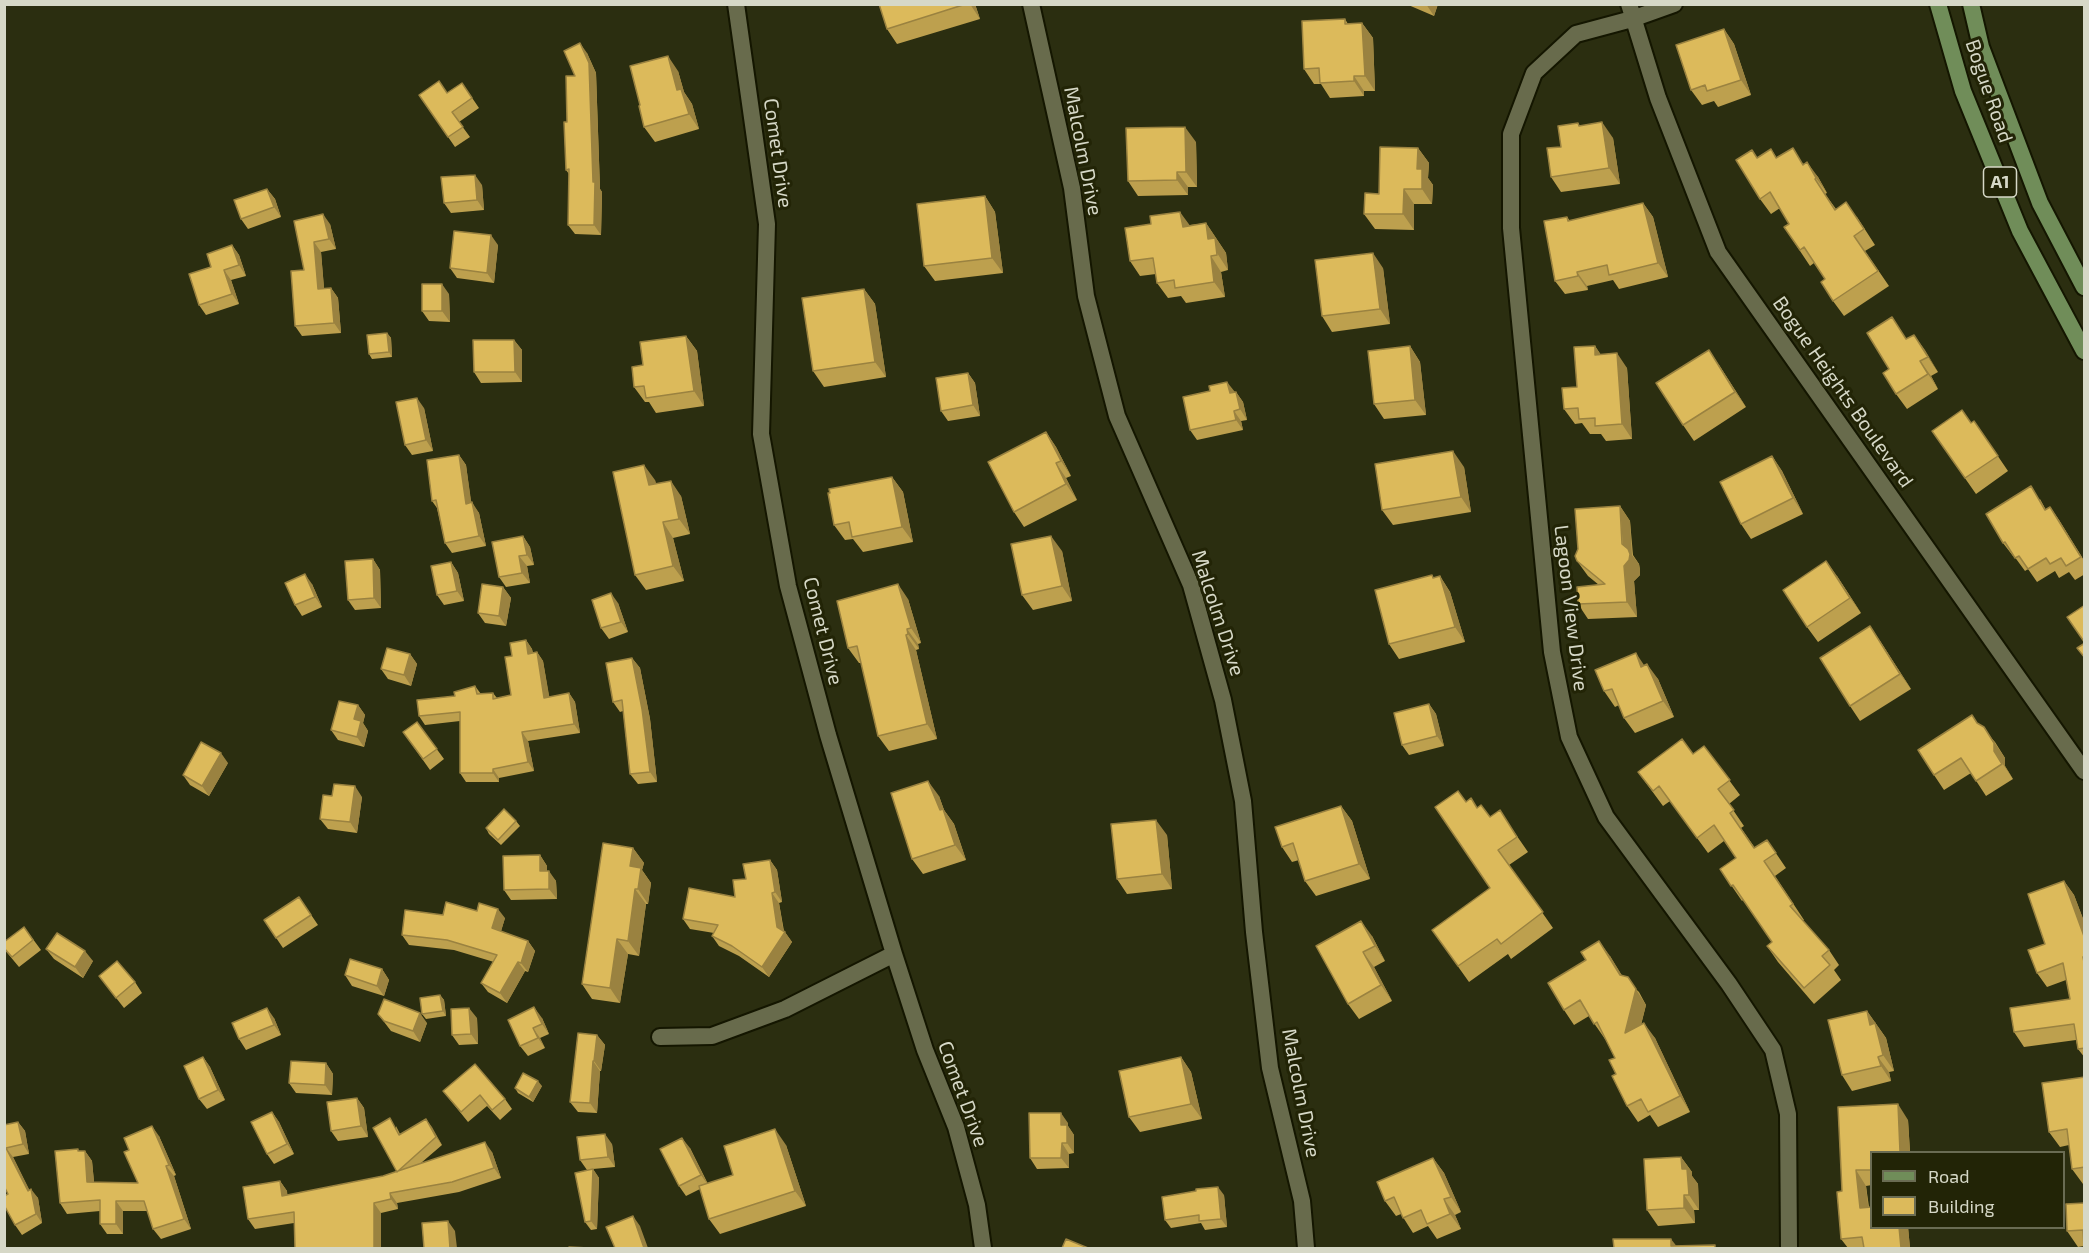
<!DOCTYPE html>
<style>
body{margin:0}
#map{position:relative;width:2089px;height:1253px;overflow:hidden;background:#2b2e10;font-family:"Exo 2",sans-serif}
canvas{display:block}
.frame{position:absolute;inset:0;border:6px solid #d6d8c7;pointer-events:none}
.legend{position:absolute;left:1870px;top:1151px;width:195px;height:78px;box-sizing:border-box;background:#222406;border:2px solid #6a6c53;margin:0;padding:8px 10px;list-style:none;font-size:18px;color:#d6d8c7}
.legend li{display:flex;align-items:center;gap:12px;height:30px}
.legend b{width:30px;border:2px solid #6a6c53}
</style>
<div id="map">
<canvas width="2089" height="1253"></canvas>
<div class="frame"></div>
<ul class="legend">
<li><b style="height:8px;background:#708d59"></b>Road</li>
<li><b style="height:16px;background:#dcba5b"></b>Building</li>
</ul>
</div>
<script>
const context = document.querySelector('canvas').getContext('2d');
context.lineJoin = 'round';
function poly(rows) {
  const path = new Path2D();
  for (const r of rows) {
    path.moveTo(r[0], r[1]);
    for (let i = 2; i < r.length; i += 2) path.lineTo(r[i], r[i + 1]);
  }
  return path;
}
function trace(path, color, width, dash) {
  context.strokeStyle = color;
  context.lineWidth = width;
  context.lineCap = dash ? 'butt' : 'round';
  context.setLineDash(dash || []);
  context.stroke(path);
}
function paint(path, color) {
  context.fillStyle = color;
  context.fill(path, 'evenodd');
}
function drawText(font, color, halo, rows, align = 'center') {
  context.font = font + ' "Exo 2",sans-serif';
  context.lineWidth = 6;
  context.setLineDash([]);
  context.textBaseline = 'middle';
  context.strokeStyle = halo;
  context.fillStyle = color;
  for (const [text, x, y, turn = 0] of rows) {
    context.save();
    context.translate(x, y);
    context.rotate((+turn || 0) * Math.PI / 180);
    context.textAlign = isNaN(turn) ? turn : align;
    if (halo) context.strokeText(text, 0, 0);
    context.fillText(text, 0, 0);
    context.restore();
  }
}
const minor = poly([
 [736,4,767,224,761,434,788,586,828,735,894,954,925,1050,956,1127,977,1205,983,1248],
 [1031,4,1072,188,1086,296,1117,416,1191,585,1223,700,1243,801,1254,932,1270,1068,1302,1201,1306,1248],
 [1629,4,1658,98,1718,252,2084,771],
 [1674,4,1632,19,1576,34,1534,73,1511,134,1511,228,1552,652,1569,737,1606,817,1729,984,1773,1050,1788,1114,1789,1248],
 [660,1037,712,1036,785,1009,894,954]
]);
const primary = poly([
 [1938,4,1963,91,2020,231,2084,351],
 [1971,4,1981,47,2040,203,2084,287]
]);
trace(minor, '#141600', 20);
trace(primary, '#141600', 20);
trace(minor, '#686b4c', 16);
trace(primary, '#708d59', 16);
paint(poly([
 [879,4,975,4,980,19,897,44,887,29],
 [1406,4,1438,4,1434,16],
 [1345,19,1348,24,1362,23,1373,38,1375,91,1364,91,1364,96,1330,98,1321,84,1314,84,1304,69],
 [1724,29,1734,44,1751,95,1718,107,1714,101,1702,105,1691,90],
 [587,53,596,73,600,189,602,192,601,235,575,234,568,225,569,174,566,170,567,122,575,76],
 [678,71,684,92,692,104,699,129,655,142,644,127,640,105],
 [462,83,479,108,459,122,470,137,455,147,419,95,447,93],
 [1580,126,1613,138,1620,184,1561,192,1551,177,1561,147],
 [1196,142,1197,187,1188,187,1188,195,1138,196,1128,181],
 [1418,148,1429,163,1428,178,1433,185,1432,204,1414,204,1414,230,1375,229,1364,214,1379,194],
 [1771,149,1777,158,1805,164,1818,177,1827,193,1825,194,1836,209,1857,217,1875,245,1865,251,1889,286,1844,316,1833,301,1825,279,1814,263,1810,266,1784,227,1789,224,1780,208,1771,214,1760,199,1752,150,1757,158],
 [482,185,484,210,451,213,444,203],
 [267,189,275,199,281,217,248,229,241,219],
 [985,196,995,212,1003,273,935,281,924,266],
 [1643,203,1653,217,1668,277,1619,289,1613,280,1587,286,1588,290,1565,294,1555,281,1567,217,1570,221],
 [294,221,330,224,336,249,321,252,324,289,331,288,338,298,341,333,302,336,295,326,304,270],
 [1206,223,1226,253,1228,270,1221,272,1225,297,1186,303,1181,296,1168,298,1157,283,1156,274,1140,276,1130,261,1190,225],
 [232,245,239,255,246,276,231,280,239,304,206,315,199,305,211,267],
 [498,245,494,283,457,278,450,268],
 [1383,268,1390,324,1332,332,1322,316],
 [864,289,875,304,886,377,824,387,813,371],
 [449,294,450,322,429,321,422,311],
 [387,333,391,338,392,357,372,359,369,354],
 [1914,335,1938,372,1931,376,1938,389,1907,409,1896,394,1889,369,1907,339],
 [686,336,697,351,704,406,656,413,649,402,645,402,634,387,643,365],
 [514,340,522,350,522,382,481,383,474,372],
 [1410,346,1420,362,1426,415,1384,419,1374,404],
 [1595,346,1601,355,1627,368,1632,439,1606,441,1601,434,1590,434,1582,423,1575,424,1564,409,1577,387],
 [1719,365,1746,407,1694,441,1683,425],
 [968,373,975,383,980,416,948,421,941,411],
 [1210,391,1236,392,1243,402,1247,420,1241,421,1243,430,1197,440,1190,430],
 [424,408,433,451,412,455,405,445],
 [1974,421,2008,471,1976,494,1932,431,1972,423],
 [1046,432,1056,447,1071,476,1066,478,1077,500,1024,527,1014,512],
 [459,455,466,465,471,503,479,513,486,546,452,553,445,543,437,508,432,501],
 [1772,456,1782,471,1803,514,1751,539,1741,524],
 [1464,467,1471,512,1393,525,1382,510],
 [892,477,903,492,913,542,863,552,853,539,845,540,834,525],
 [655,480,656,484,681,496,690,534,673,538,684,581,646,590,635,575],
 [2040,499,2046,510,2050,507,2059,520,2085,562,2085,574,2075,580,2069,572,2059,578,2055,571,2037,582,2028,569,2025,571,2014,556,2013,556,2003,543],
 [1620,506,1630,521,1633,555,1639,564,1640,570,1640,575,1634,581,1637,617,1588,619,1578,604,1599,585,1588,576,1577,561],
 [523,536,530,547,534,565,527,566,530,583,506,587,499,577],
 [1062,551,1072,601,1033,610,1022,595],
 [373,559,380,570,381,608,355,610,348,600],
 [451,562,458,573,464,601,444,605,437,595],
 [1432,575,1434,578,1440,576,1450,592,1465,642,1399,659,1389,644],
 [1837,576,1861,613,1818,642,1807,627],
 [312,584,322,607,302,616,295,605],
 [503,587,511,598,506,626,485,623,478,613],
 [908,599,921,643,918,644,919,649,916,650,937,739,889,751,878,736,861,663,859,663,848,648],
 [618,603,628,632,609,639,601,628],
 [526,640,532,649,533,653,537,652,543,661,549,697,569,693,575,702,580,733,528,741,534,771,499,778,499,782,466,782,460,773,460,721,425,725,419,716,475,686,481,694,493,693,497,698,511,695,512,656],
 [1880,641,1911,689,1860,721,1850,706],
 [410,654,417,664,411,686,388,679,381,669],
 [632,658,640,668,650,719,657,782,638,784,630,774,623,711,620,712,613,702],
 [1644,666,1658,679,1674,717,1635,733,1624,718,1619,705,1615,707,1604,691],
 [1429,704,1436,714,1444,746,1409,755,1402,745],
 [358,705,365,715,363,723,368,731,364,747,338,740,331,730],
 [417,722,444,759,430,770,403,732],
 [1978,724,1995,742,2005,758,2005,766,2013,779,1986,796,1971,773,1944,790,1934,775],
 [1704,746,1740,795,1729,804,1744,826,1741,828,1755,848,1767,840,1786,868,1775,876,1804,920,1802,920,1829,950,1839,965,1834,970,1841,980,1814,1004,1778,962,1767,946,1772,942,1743,900,1742,901,1720,869,1736,858,1724,841,1708,853,1670,801,1663,806,1638,772,1693,754],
 [228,763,209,796,190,785,183,775],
 [332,796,362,797,357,833,328,829,320,819],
 [939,796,944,810,954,824,966,860,923,874,912,859],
 [1466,802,1477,808,1490,817,1510,826,1528,852,1509,865,1553,928,1511,959,1508,954,1469,982,1432,930,1490,888],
 [1341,806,1352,821,1370,879,1316,896,1305,881,1299,860,1292,862,1282,847],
 [516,821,520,826,501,845,489,834,486,828],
 [1167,835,1172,889,1127,894,1117,879],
 [633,848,644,863,642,870,651,883,648,904,646,904,639,956,628,954,620,1003,592,999,582,984],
 [540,855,547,866,547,871,556,881,557,899,511,900,504,890],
 [770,860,777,870,782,902,779,903,784,931,792,942,769,977,739,956,719,946,712,936,714,933,690,929,683,919,735,897,746,879],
 [2064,881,2074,895,2085,924,2085,1058,2078,1049,2076,1040,2024,1047,2014,1032,2070,999,2066,980,2047,987,2037,973],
 [299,897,318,925,283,948,264,920],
 [443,915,505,918,501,931,528,941,535,951,528,972,525,971,507,1003,488,992,481,983,494,962,454,950,409,945,402,935],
 [24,927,41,950,19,967,4,949],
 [1372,936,1385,961,1374,967,1392,1001,1359,1019,1348,1004,1316,946],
 [46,949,93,961,83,978,54,959],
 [1610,956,1622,976,1639,992,1646,1005,1641,1025,1655,1038,1690,1112,1658,1127,1650,1115,1638,1122,1627,1106,1616,1074,1615,1058,1606,1039,1605,1039,1589,1016,1574,1025,1564,1010],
 [382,969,389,980,384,996,352,986,345,975],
 [99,976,135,982,142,993,124,1008],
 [440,995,444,1000,446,1016,426,1019,422,1014],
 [1867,1011,1886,1038,1894,1071,1889,1072,1891,1081,1852,1091,1842,1075],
 [378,1014,427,1023,420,1042,391,1031],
 [274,1018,281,1035,246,1050,239,1039],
 [477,1018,478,1044,459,1045,452,1035],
 [542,1018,549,1034,540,1038,545,1048,528,1056,520,1046],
 [597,1035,605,1045,601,1071,600,1071,597,1113,578,1112,570,1102],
 [203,1057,210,1067,225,1100,207,1109,199,1099],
 [1181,1057,1191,1072,1202,1119,1140,1132,1129,1117],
 [326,1063,333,1074,332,1095,296,1093,289,1083],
 [475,1064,505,1099,512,1109,500,1120,487,1106,468,1122,443,1091],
 [2085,1077,2085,1184,2083,1184,2072,1169,2069,1145,2060,1147,2049,1132],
 [542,1086,533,1102,518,1093,515,1088],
 [357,1098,364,1108,368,1137,338,1141,331,1131],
 [1838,1107,1908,1120,1910,1152,1872,1152,1872,1185,1866,1186,1869,1207,1908,1227,1910,1248,1848,1248,1841,1239,1842,1191],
 [272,1112,279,1122,294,1154,274,1164,267,1154],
 [426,1119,442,1145,421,1163,492,1152,501,1178,459,1192,397,1203,398,1209,381,1213,294,1223,255,1229,248,1219,280,1181,287,1191,287,1195,383,1176,397,1171,396,1126,400,1134],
 [18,1122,25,1131,29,1154,13,1157,29,1190,38,1198,42,1223,22,1235,15,1225,8,1194,4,1125],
 [1068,1123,1068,1126,1074,1135,1074,1153,1069,1154,1069,1168,1037,1169,1030,1158],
 [159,1136,176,1175,174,1176,191,1229,161,1239,153,1229,148,1211,123,1211,123,1234,107,1234,100,1224,100,1211,67,1214,60,1203,79,1151,85,1151,92,1161,94,1182,138,1183],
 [612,1144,615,1167,593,1169,599,1178,597,1229,591,1230,585,1222,592,1170,587,1170,580,1160],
 [786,1145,806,1206,720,1234,709,1219,700,1189,686,1196,679,1186,690,1148,708,1184,733,1175],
 [1681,1157,1692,1172,1692,1176,1698,1184,1699,1210,1694,1210,1695,1223,1658,1226,1647,1210],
 [1433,1158,1444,1173,1461,1212,1455,1215,1461,1229,1437,1239,1428,1226,1413,1233,1401,1214,1396,1216,1385,1201],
 [1224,1195,1227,1227,1205,1230,1201,1223,1171,1228,1165,1220],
 [2085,1203,2084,1246,2078,1247,2067,1231]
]), '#bda04e');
paint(poly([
 [970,4,975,4,980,19],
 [1426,4,1438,4,1434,16],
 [1362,23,1373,38,1375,91,1365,76],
 [1724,29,1734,44,1751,95,1741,80],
 [580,43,587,53,596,73,600,189,602,192,601,235,594,225,593,182],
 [668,56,678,71,684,92,692,104,699,129,689,114,677,90],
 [1354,76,1364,91,1364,96,1354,81],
 [1602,122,1613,138,1620,184,1609,168],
 [1185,127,1196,142,1197,187,1186,172],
 [1418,148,1429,163,1428,178,1433,185,1432,204,1422,189,1417,169],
 [1807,162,1818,177,1827,193,1816,178],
 [1177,172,1188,187,1188,195,1177,180],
 [475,175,482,185,484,210,477,200],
 [267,189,275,199,281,217,274,207],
 [1404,189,1414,204,1414,230,1403,214],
 [985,196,995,212,1003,273,992,258],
 [1643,203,1653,217,1668,277,1658,263],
 [1180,212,1191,227,1183,227],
 [323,214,330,224,336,249,329,239],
 [1206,223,1226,253,1228,270,1208,239],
 [491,235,498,245,494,283,487,273],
 [314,242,321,252,325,299,318,289],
 [232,245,239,255,246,276,239,265],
 [1373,253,1383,268,1390,324,1380,309],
 [1211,256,1221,272,1225,297,1214,282],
 [224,270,231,280,239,304,232,294],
 [1577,272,1587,286,1588,290,1578,276],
 [442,284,449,294,450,322,442,311],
 [331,288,338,298,341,333,334,323],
 [864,289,875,304,886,377,875,362],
 [387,333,391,338,392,357,389,352],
 [1914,335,1925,350,1938,372,1928,357],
 [686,336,697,351,704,406,694,391],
 [514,340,522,350,522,382,515,372],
 [1410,346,1420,362,1426,415,1415,400],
 [1595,346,1605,361,1595,355],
 [1709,350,1719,365,1746,407,1735,392],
 [1617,353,1627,368,1632,439,1622,424],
 [1920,361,1931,376,1938,389,1928,374],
 [968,373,975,383,980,416,973,405],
 [1227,382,1235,392,1230,393],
 [1236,392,1243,402,1247,420,1240,409],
 [417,398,424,408,433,451,426,440],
 [1234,411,1241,421,1243,430,1236,420],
 [1046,432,1056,447,1071,476,1061,461],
 [1453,451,1464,467,1471,512,1461,497],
 [459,455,466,465,473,514,466,504],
 [1772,456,1782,471,1803,514,1793,498],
 [1056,463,1066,478,1077,500,1066,484],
 [644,465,655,480,659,501,649,485],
 [892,477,903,492,913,542,902,527],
 [671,481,681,496,690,534,679,519],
 [472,502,479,513,486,546,479,536],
 [1620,506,1630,521,1632,555,1639,564,1640,570,1640,575,1634,581,1637,617,1627,602],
 [2050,507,2059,520,2085,563,2081,557],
 [663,522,673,538,684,581,673,566],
 [523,536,530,547,534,565,527,555],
 [1051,536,1062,551,1072,601,1062,586],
 [519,556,527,566,530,583,522,573],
 [373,559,380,570,381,608,374,598],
 [1826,561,1837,576,1861,613,1850,598],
 [451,562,458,573,464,601,457,591],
 [305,574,312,584,322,607,315,597],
 [1440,576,1450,592,1465,642,1455,627],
 [898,584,908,599,921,643,911,628],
 [503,587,511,598,506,626,499,616],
 [611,593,618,603,628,632,621,622],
 [1870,626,1880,641,1911,689,1900,674],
 [907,629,918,644,919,649,908,634],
 [906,635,916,650,937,739,927,724],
 [526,640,532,649,534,662,528,654],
 [537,652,543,661,551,706,544,698],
 [1636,653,1646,668,1641,667],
 [410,654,417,664,411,686,404,675],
 [632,658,640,668,650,719,657,782,650,772],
 [1647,664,1658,679,1674,717,1663,701],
 [569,693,575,702,580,733,574,724],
 [1429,704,1436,714,1444,746,1437,736],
 [358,705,365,715,363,723,368,731,364,747,357,737,354,719],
 [1984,727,2005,758,2005,766,2013,779,1994,751],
 [522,732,528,741,534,771,528,762],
 [221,753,228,763,209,796,202,786],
 [493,769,499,778,499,782,493,773],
 [928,781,939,796,944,810,954,824,966,860,955,845],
 [355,786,362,797,357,833,350,822],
 [1341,806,1352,821,1370,879,1359,864],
 [1156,820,1167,835,1172,889,1162,874],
 [633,848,644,863,642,870,651,883,648,904,638,889,630,866],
 [540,855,547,866,547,881,540,871],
 [770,860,777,870,782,902,775,892],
 [549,871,556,881,557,899,549,889],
 [2064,881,2074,895,2085,924,2085,939],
 [635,889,646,904,639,956,628,941],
 [772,893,779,903,784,934,785,932,792,942,769,977,762,967,777,927],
 [498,909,505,918,499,938,492,928],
 [1361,921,1372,936,1385,961,1375,946],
 [617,939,628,954,620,1003,610,988],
 [528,941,535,951,528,972,521,963],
 [1599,941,1610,956,1631,990,1620,975],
 [85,951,93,961,83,978,75,967],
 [1363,952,1374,967,1392,1001,1381,985],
 [518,962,525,971,507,1003,500,993],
 [382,969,389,980,384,996,377,986],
 [1628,977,1646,1005,1635,1048,1625,1033],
 [440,995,444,1000,446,1016,443,1011],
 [534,1007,542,1018,549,1034,542,1024],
 [267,1008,274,1018,281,1035,274,1025],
 [469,1008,477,1018,478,1044,471,1034],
 [1867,1011,1886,1038,1894,1071,1883,1055,1870,1025],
 [420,1013,427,1023,420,1042,413,1031],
 [1644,1023,1655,1038,1690,1112,1680,1096],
 [533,1028,540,1038,545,1048,538,1038],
 [597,1035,605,1045,601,1071,594,1061],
 [203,1057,210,1067,225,1100,218,1090],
 [1181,1057,1191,1072,1202,1119,1191,1104],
 [1878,1057,1889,1072,1891,1081,1881,1066],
 [593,1061,600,1071,597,1113,590,1103],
 [326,1063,333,1074,332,1095,325,1085],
 [538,1081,542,1086,533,1102,529,1097],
 [357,1098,364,1108,368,1137,361,1126],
 [1898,1104,1908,1120,1910,1152,1900,1152],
 [272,1112,279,1122,294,1154,287,1144],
 [1061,1113,1068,1123,1068,1126,1074,1135,1074,1153,1067,1143,1061,1125],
 [426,1119,432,1127,442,1145,436,1137],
 [18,1122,25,1131,29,1154,23,1144],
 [152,1126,159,1136,176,1175,169,1165],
 [775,1129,786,1145,806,1206,795,1191],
 [605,1134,612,1144,615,1167,608,1157],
 [682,1138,690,1148,708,1185,701,1175],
 [485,1142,492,1152,501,1178,494,1168],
 [1062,1143,1069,1154,1069,1168,1061,1158],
 [6,1148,13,1157,33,1197,31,1189,38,1198,42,1223,36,1214],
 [85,1151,92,1161,95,1192,87,1182],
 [1681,1157,1692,1172,1692,1176,1698,1184,1699,1210,1689,1195,1682,1169],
 [1433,1158,1444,1173,1461,1212,1451,1197],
 [166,1166,174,1176,191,1229,184,1219],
 [593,1169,599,1178,597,1229,591,1221],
 [1856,1170,1866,1186,1870,1223,1860,1208],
 [280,1181,287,1191,289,1205,282,1196],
 [1218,1187,1224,1195,1227,1227,1221,1219],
 [390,1193,397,1203,398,1209,391,1199],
 [1684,1195,1694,1210,1695,1223,1684,1208],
 [1444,1199,1455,1215,1461,1229,1450,1214],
 [116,1201,123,1211,123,1234,116,1224],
 [374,1203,381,1213,381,1248,374,1248],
 [633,1216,640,1226,648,1248,644,1248],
 [448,1221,455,1231,457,1248,450,1248],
 [1899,1227,1908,1227,1910,1248,1901,1248],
 [1671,1239,1678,1248,1671,1246]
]), '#9a8240');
const building = poly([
 [879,4,966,4,887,29,879,4],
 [1345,19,1345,24,1362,23,1365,76,1354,76,1354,81,1320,83,1319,68,1304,69,1302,21,1345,19],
 [1724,29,1741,80,1707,91,1705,85,1691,90,1676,45,1724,29],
 [580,43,589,63,593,182,595,182,594,225,568,225,569,169,566,170,564,122,567,122,566,76,575,76,564,51,580,43],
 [668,56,677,90,681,89,689,114,644,127,639,106,640,105,630,66,668,56],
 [439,81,447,93,462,83,472,98,452,112,463,127,448,137,419,95,439,81],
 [1602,122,1609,168,1551,177,1547,148,1561,147,1558,126,1578,123,1579,126,1602,122],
 [1185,127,1186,172,1177,172,1177,180,1128,181,1126,128,1185,127],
 [1380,147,1418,148,1417,169,1422,169,1422,189,1404,189,1403,214,1364,214,1365,193,1379,194,1380,147],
 [1793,148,1803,165,1807,162,1816,178,1815,179,1835,210,1846,202,1864,229,1854,236,1878,271,1833,301,1821,282,1825,279,1804,247,1800,250,1784,227,1789,224,1770,192,1760,199,1736,160,1752,150,1757,158,1771,149,1776,158,1793,148],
 [475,175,477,200,444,203,441,177,475,175],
 [267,189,274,207,241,219,234,200,267,189],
 [985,196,992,258,924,266,917,204,985,196],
 [1643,203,1658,263,1609,275,1607,265,1577,272,1578,276,1555,281,1544,221,1567,217,1568,221,1643,203],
 [1180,212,1183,227,1206,223,1208,239,1215,238,1217,255,1211,256,1214,282,1175,288,1174,280,1157,283,1153,258,1130,261,1125,228,1151,224,1150,216,1180,212],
 [323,214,329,239,314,242,318,289,331,288,334,323,295,326,291,271,304,270,294,221,323,214],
 [454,231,491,235,487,273,450,268,454,231],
 [232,245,239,265,224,270,232,294,199,305,189,274,211,267,207,254,232,245],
 [1373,253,1380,309,1322,316,1315,260,1373,253],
 [422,284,442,284,442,311,422,311,422,284],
 [864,289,875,362,813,371,802,298,864,289],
 [1892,317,1906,339,1914,335,1928,357,1920,361,1928,374,1896,394,1883,373,1889,369,1867,333,1892,317],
 [387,333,389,352,369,354,367,335,387,333],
 [686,336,694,391,646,398,644,386,634,387,632,367,643,365,640,342,686,336],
 [473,340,514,340,515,372,474,372,473,340],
 [1410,346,1415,400,1374,404,1368,351,1410,346],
 [1595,346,1595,355,1617,353,1622,424,1595,426,1595,418,1579,419,1578,408,1564,409,1562,388,1577,387,1574,347,1595,346],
 [1709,350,1735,392,1683,425,1656,383,1709,350],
 [968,373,973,405,941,411,936,378,968,373],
 [1227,382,1230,393,1236,392,1240,409,1234,411,1236,420,1190,430,1183,397,1210,391,1209,386,1227,382],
 [417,398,426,440,405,445,396,402,417,398],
 [1962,410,1971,423,1974,421,1998,456,1965,478,1932,431,1962,410],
 [1046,432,1061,461,1056,463,1066,484,1014,512,988,462,1046,432],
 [1453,451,1461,497,1382,510,1375,464,1453,451],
 [459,455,466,504,472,502,479,536,445,543,436,500,432,501,427,460,459,455],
 [1772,456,1793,498,1741,524,1720,482,1772,456],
 [644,465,649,485,671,481,679,519,663,522,673,566,635,575,613,472,644,465],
 [892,477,902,527,852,537,849,522,834,525,828,493,830,493,829,489,892,477],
 [2031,486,2045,510,2050,507,2081,557,2066,566,2061,558,2050,564,2046,558,2028,569,2019,556,2015,558,2005,542,2003,543,1986,514,2031,486],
 [1620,506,1622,544,1628,549,1630,554,1629,560,1624,566,1627,602,1578,604,1577,587,1605,584,1577,561,1575,556,1578,549,1575,509,1620,506],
 [523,536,527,555,519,556,522,573,499,577,492,542,523,536],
 [1051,536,1062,586,1022,595,1011,544,1051,536],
 [373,559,374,598,348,600,345,561,373,559],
 [1826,561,1850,598,1807,627,1783,590,1826,561],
 [451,562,457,591,437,595,431,566,451,562],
 [305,574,315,597,295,605,285,583,305,574],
 [1432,575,1433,578,1440,576,1455,627,1389,644,1375,590,1432,575],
 [482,584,503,587,499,616,478,613,482,584],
 [898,584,911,628,907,629,908,634,906,635,927,724,878,736,857,646,848,648,837,601,898,584],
 [611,593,621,622,601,628,592,600,611,593],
 [2085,605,2085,643,2067,617,2085,605],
 [1870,626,1900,674,1850,706,1820,658,1870,626],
 [526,640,528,654,537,652,544,698,569,693,574,724,522,732,528,762,493,769,493,773,460,773,460,712,419,716,417,700,455,696,454,692,475,686,477,694,493,693,493,699,511,695,505,657,512,656,510,643,526,640],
 [2085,643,2085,658,2077,648,2085,643],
 [387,648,410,654,404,675,381,669,387,648],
 [1636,653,1641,667,1647,664,1663,701,1624,718,1612,689,1604,691,1595,670,1636,653],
 [632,658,642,709,650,772,630,774,622,700,613,702,606,663,632,658],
 [339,701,358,705,354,719,361,721,357,737,331,730,339,701],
 [1429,704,1437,736,1402,745,1394,713,1429,704],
 [1972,715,1977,723,1984,727,1994,743,1994,751,2002,764,1976,781,1961,758,1934,775,1918,750,1972,715],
 [417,722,437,749,423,759,403,732,417,722],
 [1682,739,1693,754,1704,746,1730,780,1718,789,1734,810,1730,813,1754,848,1767,840,1776,853,1764,861,1793,904,1790,906,1829,950,1822,956,1830,965,1804,988,1767,946,1772,942,1733,885,1731,886,1720,869,1736,858,1714,825,1697,838,1659,786,1653,791,1638,772,1682,739],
 [201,742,221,753,202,786,183,775,201,742],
 [928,781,940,810,943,809,955,845,912,859,891,793,928,781],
 [334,784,355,786,350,822,320,819,323,795,332,796,334,784],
 [1458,791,1466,802,1471,798,1477,808,1481,805,1490,817,1500,810,1517,837,1498,850,1543,912,1501,944,1497,939,1458,966,1432,930,1490,888,1435,807,1458,791],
 [1341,806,1359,864,1305,881,1293,843,1282,847,1275,827,1341,806],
 [504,809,516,821,498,840,486,828,504,809],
 [1156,820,1162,874,1117,879,1111,824,1156,820],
 [603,843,633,848,630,866,641,868,638,889,635,889,628,941,617,939,610,988,582,984,603,843],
 [540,855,540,871,549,871,549,889,504,890,503,856,540,855],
 [770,860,775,892,772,893,777,927,785,932,762,967,732,946,712,936,718,925,683,919,689,888,735,897,733,880,746,879,743,864,770,860],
 [2064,881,2085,939,2085,956,2083,957,2085,967,2085,1048,2078,1049,2074,1024,2014,1032,2010,1008,2070,999,2063,963,2037,973,2028,950,2045,944,2028,894,2064,881],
 [299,897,311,915,276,938,264,920,299,897],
 [446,902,477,911,479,903,498,909,492,928,528,941,521,963,518,962,500,993,481,983,497,955,447,940,402,935,405,910,443,915,446,902],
 [1361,921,1375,946,1363,952,1381,985,1348,1004,1316,946,1361,921],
 [24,927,33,940,12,957,4,948,4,942,24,927],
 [57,933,85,951,75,967,46,949,57,933],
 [1599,941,1620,975,1628,977,1636,989,1625,1033,1644,1023,1680,1096,1648,1112,1641,1099,1627,1106,1612,1076,1616,1074,1609,1060,1615,1058,1597,1022,1594,1024,1580,1000,1564,1010,1548,983,1586,960,1581,952,1599,941],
 [350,959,382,969,377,986,345,975,350,959],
 [117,961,135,982,116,998,99,976,117,961],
 [440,995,443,1011,422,1014,420,998,440,995],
 [384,999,420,1013,413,1031,384,1021,378,1014,384,999],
 [534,1007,542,1024,533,1028,538,1038,520,1046,508,1020,534,1007],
 [267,1008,274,1025,239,1039,232,1023,267,1008],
 [469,1008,471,1034,452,1035,451,1009,469,1008],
 [1867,1011,1870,1025,1875,1023,1883,1055,1878,1057,1881,1066,1842,1075,1828,1020,1867,1011],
 [578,1033,597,1035,594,1061,593,1061,590,1103,570,1102,578,1033],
 [203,1057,218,1090,199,1099,184,1066,203,1057],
 [1181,1057,1191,1104,1129,1117,1119,1071,1181,1057],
 [291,1061,326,1063,325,1085,289,1083,291,1061],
 [475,1064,505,1099,492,1110,480,1095,461,1112,443,1091,475,1064],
 [523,1073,538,1081,529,1097,515,1088,523,1073],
 [2085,1077,2085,1167,2072,1169,2067,1129,2049,1132,2042,1083,2085,1077],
 [357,1098,361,1126,331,1131,327,1102,357,1098],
 [1898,1104,1900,1152,1872,1152,1872,1170,1856,1170,1860,1208,1872,1207,1872,1227,1899,1227,1901,1248,1864,1248,1862,1237,1841,1239,1837,1192,1842,1191,1838,1107,1898,1104],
 [272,1112,287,1144,267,1154,251,1122,272,1112],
 [1029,1113,1061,1113,1061,1125,1067,1125,1067,1143,1062,1143,1061,1158,1030,1158,1029,1113],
 [390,1118,399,1135,426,1119,436,1137,397,1172,373,1128,390,1118],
 [18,1122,23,1144,6,1148,28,1191,31,1189,36,1214,15,1225,4,1205,4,1196,8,1194,4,1186,4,1125,18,1122],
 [152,1126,169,1165,166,1166,184,1219,153,1229,144,1201,116,1201,116,1224,100,1224,100,1200,60,1203,55,1151,78,1149,78,1151,85,1151,87,1182,138,1183,124,1152,129,1150,124,1138,152,1126],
 [775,1129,795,1191,709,1219,699,1186,733,1175,724,1146,775,1129],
 [605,1134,608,1157,580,1160,577,1137,605,1134],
 [682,1138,701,1175,679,1186,660,1149,682,1138],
 [485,1142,494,1168,452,1182,390,1193,391,1199,374,1203,374,1248,295,1248,294,1212,248,1219,243,1187,280,1181,282,1196,383,1176,485,1142],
 [1681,1157,1682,1169,1687,1169,1689,1195,1684,1195,1684,1208,1647,1210,1644,1159,1681,1157],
 [1433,1158,1451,1197,1444,1199,1450,1214,1427,1224,1421,1210,1403,1218,1394,1197,1385,1201,1377,1182,1433,1158],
 [593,1169,591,1221,585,1222,575,1173,593,1169],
 [1218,1187,1221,1219,1199,1221,1199,1215,1165,1220,1162,1197,1196,1191,1196,1189,1218,1187],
 [2085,1203,2085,1248,2084,1248,2083,1230,2067,1231,2066,1204,2085,1203],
 [633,1216,644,1248,615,1248,606,1227,633,1216],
 [448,1221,450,1248,424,1248,422,1223,448,1221],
 [1066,1239,1088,1248,1062,1248,1066,1239],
 [1613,1239,1671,1239,1671,1246,1715,1245,1715,1248,1614,1248,1613,1239],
 [569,1247,589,1248,569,1248,569,1247]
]);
paint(building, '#dcba5b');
trace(building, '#9a8240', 1.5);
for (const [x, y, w] of [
 [2000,182,33]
]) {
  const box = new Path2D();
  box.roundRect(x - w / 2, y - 15, w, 30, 4.5);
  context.fillStyle = '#222406';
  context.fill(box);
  trace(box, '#d6d8c7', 1.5);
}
drawText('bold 18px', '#d6d8c7', null, [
 ["A1",2000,182]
]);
drawText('20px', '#d6d8c7', '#222406', [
 ["Bogue Road",1989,91,71],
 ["Malcolm Drive",1083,151,79],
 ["Comet Drive",778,153,82],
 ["Bogue Heights Boulevard",1843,392,55],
 ["Lagoon View Drive",1571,608,83],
 ["Malcolm Drive",1218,613,72],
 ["Comet Drive",823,631,76],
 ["Malcolm Drive",1301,1093,79],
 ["Comet Drive",963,1094,70]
]);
</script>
